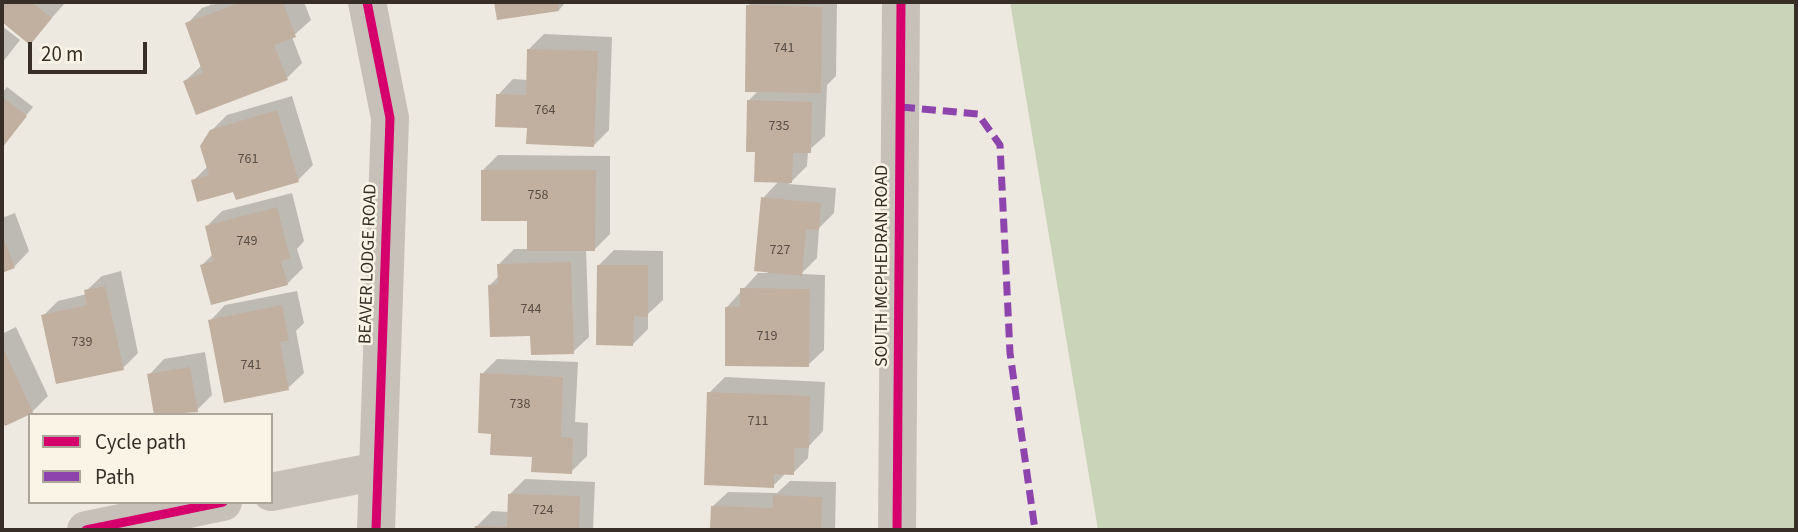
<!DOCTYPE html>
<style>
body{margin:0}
#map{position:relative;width:1798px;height:532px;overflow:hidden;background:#ede9e0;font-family:"Source Sans 3",sans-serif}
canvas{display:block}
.frame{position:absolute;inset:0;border:4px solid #362e27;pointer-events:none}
.legend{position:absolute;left:28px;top:413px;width:245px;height:91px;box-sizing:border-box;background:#faf4e6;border:2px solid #aca59a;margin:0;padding:9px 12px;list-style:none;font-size:21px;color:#362e27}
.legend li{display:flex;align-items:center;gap:14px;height:35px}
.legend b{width:35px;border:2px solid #aca59a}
.scale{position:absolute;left:28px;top:42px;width:119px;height:32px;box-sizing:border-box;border:4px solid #362e27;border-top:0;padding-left:9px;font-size:21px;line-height:24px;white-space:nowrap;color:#362e27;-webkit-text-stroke:5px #faf4e6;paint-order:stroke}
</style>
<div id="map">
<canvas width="1798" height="532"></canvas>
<div class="frame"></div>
<ul class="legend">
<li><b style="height:9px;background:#d6006c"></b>Cycle path</li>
<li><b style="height:9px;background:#8e44ad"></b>Path</li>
</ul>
<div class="scale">20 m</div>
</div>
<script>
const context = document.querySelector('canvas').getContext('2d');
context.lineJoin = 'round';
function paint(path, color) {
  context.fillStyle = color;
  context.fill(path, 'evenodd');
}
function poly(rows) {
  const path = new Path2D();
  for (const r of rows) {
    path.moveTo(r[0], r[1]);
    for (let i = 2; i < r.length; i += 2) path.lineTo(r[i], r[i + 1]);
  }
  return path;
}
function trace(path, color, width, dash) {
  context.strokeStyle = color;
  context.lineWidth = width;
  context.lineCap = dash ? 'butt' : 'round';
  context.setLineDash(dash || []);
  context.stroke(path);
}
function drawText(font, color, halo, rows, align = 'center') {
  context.font = font + ' "Source Sans 3",sans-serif';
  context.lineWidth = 5;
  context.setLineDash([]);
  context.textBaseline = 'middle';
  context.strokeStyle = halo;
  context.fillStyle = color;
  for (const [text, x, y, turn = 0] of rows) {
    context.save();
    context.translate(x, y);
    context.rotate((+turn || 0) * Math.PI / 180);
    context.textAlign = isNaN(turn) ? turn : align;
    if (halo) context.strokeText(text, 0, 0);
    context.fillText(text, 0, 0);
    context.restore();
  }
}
paint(poly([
 [1010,2,1796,2,1796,530,1098,530]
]), '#cad4b9');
paint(poly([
 [2,2,66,2,30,42,2,19],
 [209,2,214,2,212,5,220,2,304,2,311,20,292,37,302,63,287,78,185,81,201,66,187,24,202,8,211,5],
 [496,2,566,2,559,10,498,18],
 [752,2,837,2,836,76,827,85,825,136,808,151,807,166,789,184,836,188,834,213,819,228,817,258,801,274,825,275,824,350,808,365,727,307,758,273,768,273,763,198,779,181,757,150,749,100,759,90,748,6],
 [2,26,20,40,2,63],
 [544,34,612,37,609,130,594,145,529,126,498,95,513,79,528,80,529,49],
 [7,87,33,107,3,144,2,93],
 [292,96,313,165,298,180,234,189,193,181,208,166,211,131,227,115],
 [498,155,610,156,610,234,595,249,586,249,589,337,573,352,532,334,490,285,499,276,499,264,514,249,528,249,528,220,482,171],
 [292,193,304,241,297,249,303,268,287,284,202,265,213,254,206,227,222,211],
 [15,213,29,251,14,267,2,271,2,218],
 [614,250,663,251,663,300,648,314,648,329,633,344,599,265],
 [121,271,138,353,123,368,43,316,58,301,87,294,86,291,102,276],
 [297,291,304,323,296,331,304,373,288,388,210,321,225,305],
 [16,327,48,396,32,412,5,424,2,415,2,334],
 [205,352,212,395,197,410,156,415,149,375,164,359],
 [497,359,578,362,575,422,588,423,587,456,571,472,534,455,482,374],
 [725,377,825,382,823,431,809,446,808,458,793,473,786,473,773,486,709,393],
 [525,479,595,482,593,530,476,530,476,527,492,511,509,512,509,495],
 [790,481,836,482,835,530,712,530,712,507,728,492,777,493]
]), '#0003');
paint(poly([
 [2,2,34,2,33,3,52,18,30,45,2,22],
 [242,2,283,2,296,37,274,45,288,80,196,115,183,81,203,73,185,23],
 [494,2,558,2,559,11,497,20],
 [746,5,822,7,821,93,745,92],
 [527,49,598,51,594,147,526,144,527,128,495,127,496,94,526,95],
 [2,97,27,116,2,148],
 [747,100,812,102,811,153,793,153,792,183,754,182,755,152,746,152],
 [277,110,299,182,236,200,233,192,197,202,191,180,209,175,200,146,210,130],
 [481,170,596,170,595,251,527,251,527,221,481,221],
 [761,197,821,203,819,230,806,229,802,276,754,271],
 [277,207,290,258,281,261,288,285,211,305,200,265,213,261,205,226],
 [2,234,15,268,2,273],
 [571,262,574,354,531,355,530,336,490,337,488,285,498,284,497,264],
 [597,265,648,265,648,317,634,316,633,346,596,345],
 [105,286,124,370,56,384,41,315,87,305,84,290],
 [740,288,810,289,809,367,725,366,725,307,740,307],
 [282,305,289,340,280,342,289,390,224,403,208,320],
 [2,345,33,413,5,426,2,420],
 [190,367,198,412,154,415,147,374],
 [480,373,563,377,561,437,573,438,572,474,531,472,532,457,490,455,491,434,478,433],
 [707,392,810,396,809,448,794,448,794,475,774,474,774,488,704,485],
 [508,494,580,496,579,530,474,530,475,526,507,527],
 [773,495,822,497,821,530,710,530,711,506,773,508]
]), '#c1afa0');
trace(poly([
 [367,2,390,118,376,530],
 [271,492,378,471],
 [86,530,223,502]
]), '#c6c0b8', 38);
trace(poly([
 [897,530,901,2]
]), '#c6c0b8', 38);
trace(poly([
 [901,107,978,114,1000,145,1010,353,1035,530]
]), '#8e44ad', 7, [14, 7]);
trace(poly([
 [367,2,390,118,376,530],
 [86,530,223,502],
 [897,530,901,2]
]), '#d6006c', 9);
drawText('14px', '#594e45', null, [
 ["741",784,49],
 ["764",545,111],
 ["735",779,127],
 ["761",248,160],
 ["758",538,196],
 ["749",247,242],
 ["727",780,251],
 ["744",531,310],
 ["719",767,337],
 ["739",82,343],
 ["741",251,366],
 ["738",520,405],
 ["711",758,422],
 ["724",543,511]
]);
drawText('18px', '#362e27', '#faf4e6', [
 ["BEAVER LODGE ROAD",369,264,-88],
 ["SOUTH MCPHEDRAN ROAD",883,266,-90]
]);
</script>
